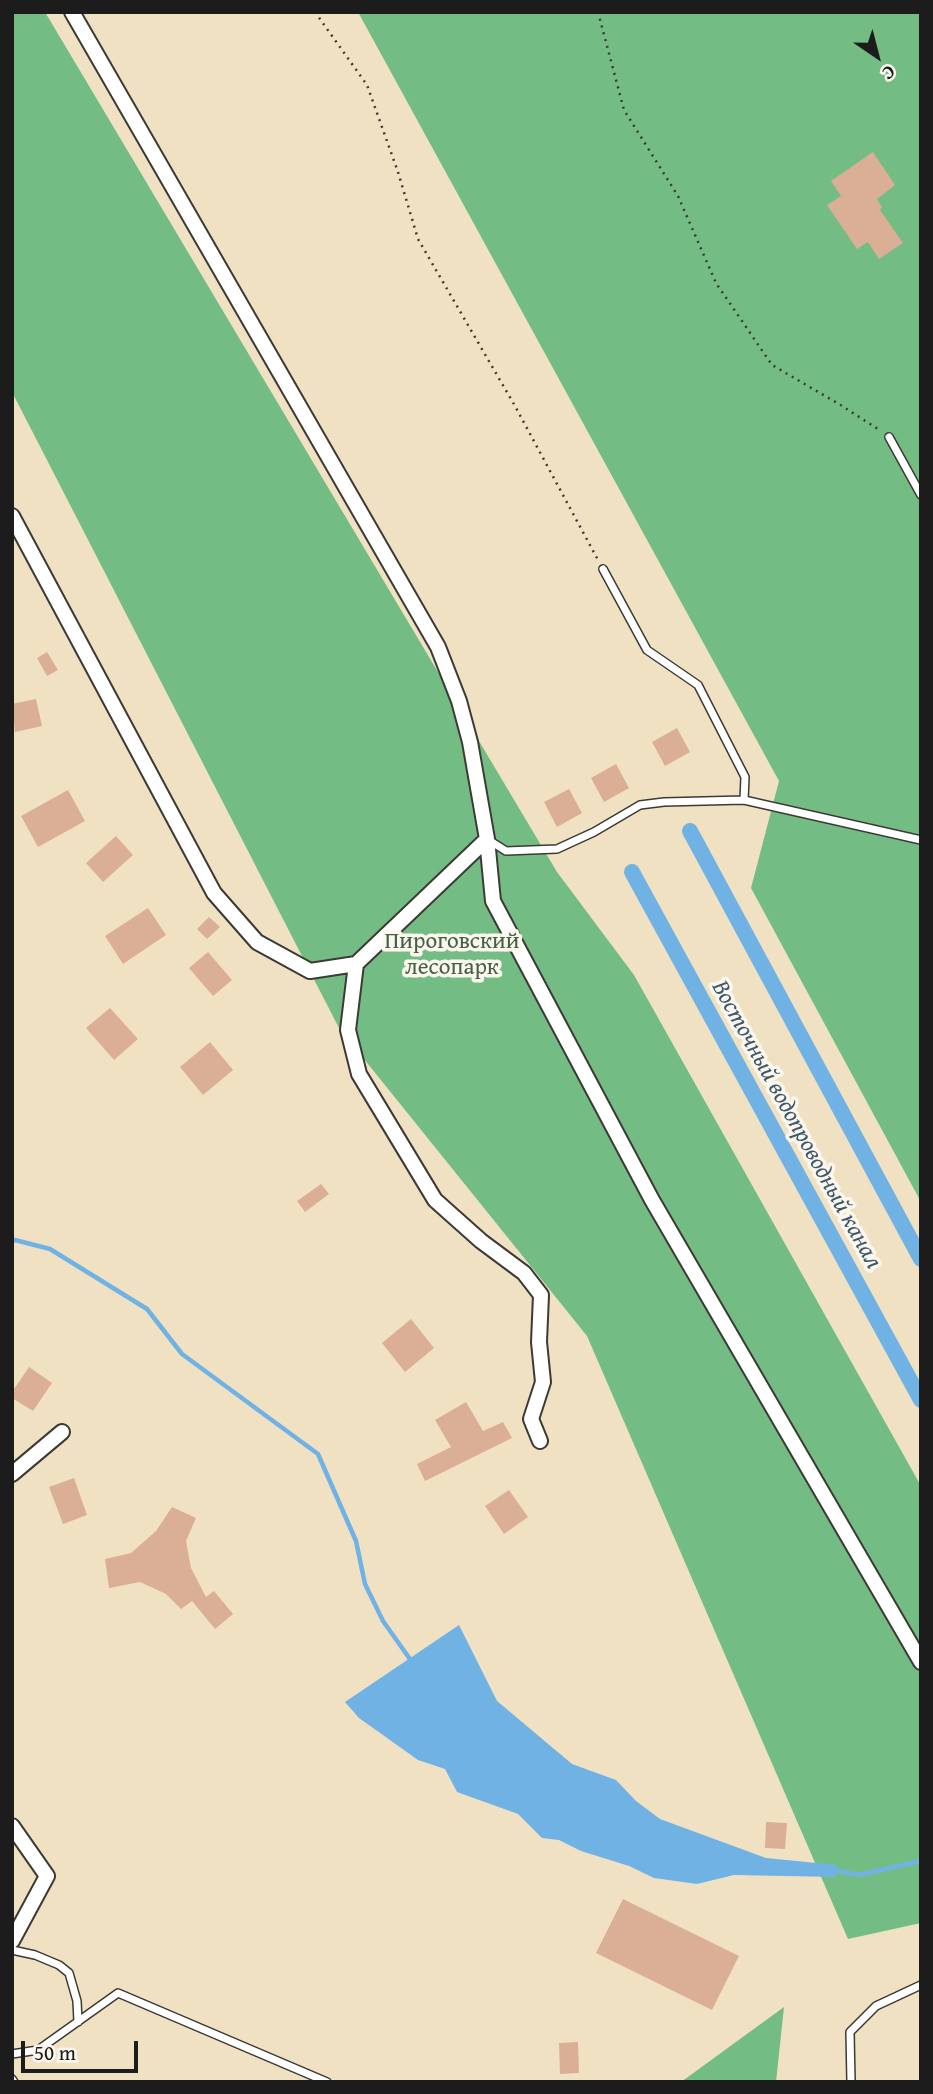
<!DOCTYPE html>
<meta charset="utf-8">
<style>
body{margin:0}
#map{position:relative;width:933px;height:2094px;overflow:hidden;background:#f1e1c3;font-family:"Gentium Book Plus",serif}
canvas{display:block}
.frame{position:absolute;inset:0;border:14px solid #1c1c1c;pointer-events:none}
.north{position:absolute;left:842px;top:21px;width:70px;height:70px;-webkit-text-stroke:5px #fbf7ec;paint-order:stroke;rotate:145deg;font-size:19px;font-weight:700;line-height:28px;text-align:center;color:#1c1c1c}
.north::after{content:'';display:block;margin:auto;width:24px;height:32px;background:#1c1c1c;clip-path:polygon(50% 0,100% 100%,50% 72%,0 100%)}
.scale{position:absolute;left:21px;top:2041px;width:117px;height:32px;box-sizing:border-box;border:4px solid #1c1c1c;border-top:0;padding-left:9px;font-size:21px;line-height:24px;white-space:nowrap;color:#1c1c1c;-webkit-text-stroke:5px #fbf7ec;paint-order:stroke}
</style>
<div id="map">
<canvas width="933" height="2094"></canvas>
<div class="frame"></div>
<div class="north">С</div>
<div class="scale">50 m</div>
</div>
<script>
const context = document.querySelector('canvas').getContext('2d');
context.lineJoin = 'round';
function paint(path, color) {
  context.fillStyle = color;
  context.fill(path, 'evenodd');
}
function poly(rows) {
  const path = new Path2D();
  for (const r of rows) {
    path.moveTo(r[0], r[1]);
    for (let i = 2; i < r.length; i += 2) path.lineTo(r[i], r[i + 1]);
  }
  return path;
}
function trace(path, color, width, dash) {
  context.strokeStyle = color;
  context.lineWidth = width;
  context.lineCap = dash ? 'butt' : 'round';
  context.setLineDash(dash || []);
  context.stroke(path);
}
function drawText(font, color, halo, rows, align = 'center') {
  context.font = font + ' "Gentium Book Plus",serif';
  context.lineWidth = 7;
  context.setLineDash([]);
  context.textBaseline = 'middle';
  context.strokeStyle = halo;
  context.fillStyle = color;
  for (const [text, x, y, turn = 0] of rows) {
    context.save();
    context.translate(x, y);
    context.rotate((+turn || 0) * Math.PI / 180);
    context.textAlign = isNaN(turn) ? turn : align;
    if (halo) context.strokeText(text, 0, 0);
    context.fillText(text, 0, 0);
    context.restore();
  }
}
paint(poly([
 [12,12,45,12,557,872,634,975,921,1486,921,1923,848,1939,587,1336,339,1028,12,392],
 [358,12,921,12,921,1202,751,888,779,781],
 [784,2007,776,2082,681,2082]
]), '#73bd84');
paint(poly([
 [459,1625,497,1701,572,1764,616,1780,636,1801,660,1819,766,1858,837,1865,835,1877,734,1875,697,1884,654,1878,629,1866,581,1851,559,1840,542,1838,518,1814,457,1792,445,1769,418,1760,359,1718,345,1702]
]), '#71b2e5');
trace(poly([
 [12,1241,15,1240,50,1249,147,1309,182,1354,318,1454,356,1541,365,1584,383,1621,412,1662],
 [833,1870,859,1875,921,1861]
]), '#71b2e5', 4.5);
trace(poly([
 [690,831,921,1259],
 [632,872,921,1400]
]), '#71b2e5', 16);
paint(poly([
 [873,152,895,185,877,199,882,207,880,210,903,243,879,259,868,242,857,249,827,205,841,196,831,181],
 [47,652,58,670,47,676,37,658],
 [36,699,42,726,15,732,12,704],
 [677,728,690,752,665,766,652,742],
 [616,764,629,788,604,802,591,778],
 [569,789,582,813,557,827,544,802],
 [68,790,85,821,38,847,21,816],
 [116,836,133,855,103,882,86,863],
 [148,908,166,935,123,964,105,936],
 [209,917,220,927,207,939,197,929],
 [208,952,232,980,213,996,189,968],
 [110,1008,138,1039,114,1060,86,1028],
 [210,1042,233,1070,203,1095,180,1067],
 [321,1184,329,1194,305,1212,297,1201],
 [411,1319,434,1348,405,1372,382,1343],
 [29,1367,52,1383,33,1411,12,1398,12,1392],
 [466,1402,483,1431,503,1422,512,1438,425,1481,417,1464,451,1447,435,1420],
 [74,1478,87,1515,63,1524,49,1487],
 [509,1490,528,1517,504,1534,485,1506],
 [172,1507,196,1518,186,1541,191,1568,206,1597,214,1591,233,1614,215,1629,192,1601,181,1609,166,1594,140,1582,109,1588,105,1559,131,1553,156,1531],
 [766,1822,787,1823,785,1849,765,1848],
 [623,1899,739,1956,712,2010,596,1953],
 [578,2042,579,2073,560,2074,559,2043]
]), '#daaf95');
const service = poly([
 [889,437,921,495],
 [603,569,647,650,698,685,745,777,744,800],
 [487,839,506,851,557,849,594,832,640,805,664,802,744,800,921,840],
 [12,1950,35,1955,59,1965,69,1973,77,2001,78,2022],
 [12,2054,38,2050,118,1993,327,2082],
 [12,2079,14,2082],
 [851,2082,850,2032,876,2006,921,1985]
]);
const minor = poly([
 [72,12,438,647,459,701,470,742,487,839,493,901,652,1200,921,1662],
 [12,516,214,893,257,942,310,971,356,964,487,839],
 [356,964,348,1030,359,1074,435,1200,481,1241,524,1273,541,1295,539,1342,543,1382,531,1419,540,1441],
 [12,1474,62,1432],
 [12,1826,47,1876,12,1941]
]);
trace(service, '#3c3a35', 10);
trace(minor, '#3c3a35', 18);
trace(poly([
 [315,12,367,85,398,172,418,239,515,406,598,560],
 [598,12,624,110,678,196,716,283,772,365,839,404,881,431]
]), '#3c3a35', 2.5, [2, 5]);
trace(service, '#fff', 7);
trace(minor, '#fff', 14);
drawText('23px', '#446049', '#fbf7ec', [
 ["Пироговский",452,942],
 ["лесопарк",452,968]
]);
drawText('italic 24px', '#3e586c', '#fbf7ec', [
 ["Восточный водопроводный канал",796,1125,61]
]);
</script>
